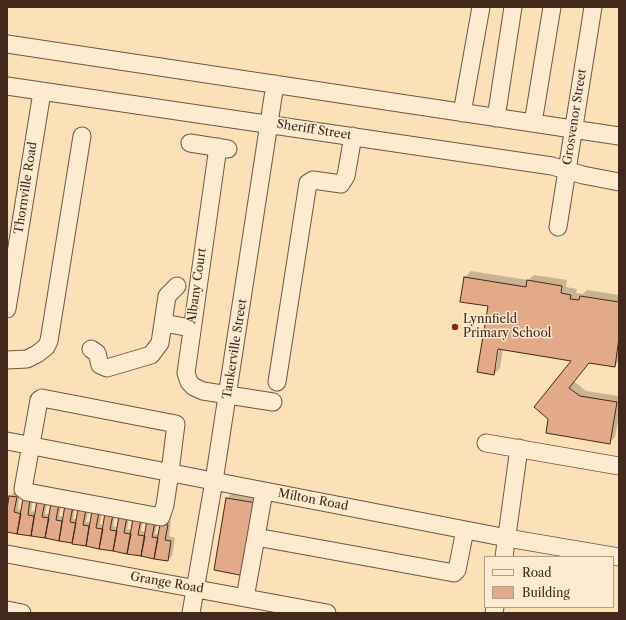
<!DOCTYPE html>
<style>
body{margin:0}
#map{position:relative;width:626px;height:620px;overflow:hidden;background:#fbe0b8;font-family:"Libre Caslon Text",serif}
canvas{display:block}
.frame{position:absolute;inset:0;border:8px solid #43281c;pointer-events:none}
.legend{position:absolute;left:484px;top:556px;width:130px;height:52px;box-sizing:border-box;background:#fcebd1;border:1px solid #b29d89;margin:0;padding:5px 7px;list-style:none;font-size:12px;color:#43281c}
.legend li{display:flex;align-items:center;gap:8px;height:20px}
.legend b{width:20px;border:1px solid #b29d89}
</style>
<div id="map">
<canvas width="626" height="620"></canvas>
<div class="frame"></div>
<ul class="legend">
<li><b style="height:5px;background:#fcebd1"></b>Road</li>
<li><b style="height:11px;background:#e2aa89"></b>Building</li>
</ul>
</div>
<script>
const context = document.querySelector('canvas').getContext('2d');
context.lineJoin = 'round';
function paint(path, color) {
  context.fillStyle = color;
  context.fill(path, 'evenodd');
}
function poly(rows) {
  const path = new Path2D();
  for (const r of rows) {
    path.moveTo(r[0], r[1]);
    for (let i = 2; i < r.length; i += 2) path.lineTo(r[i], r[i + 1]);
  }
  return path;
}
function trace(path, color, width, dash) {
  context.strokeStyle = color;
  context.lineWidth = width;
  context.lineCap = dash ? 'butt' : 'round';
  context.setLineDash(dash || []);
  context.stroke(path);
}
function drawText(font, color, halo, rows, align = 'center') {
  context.font = font + ' "Libre Caslon Text",serif';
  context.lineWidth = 3;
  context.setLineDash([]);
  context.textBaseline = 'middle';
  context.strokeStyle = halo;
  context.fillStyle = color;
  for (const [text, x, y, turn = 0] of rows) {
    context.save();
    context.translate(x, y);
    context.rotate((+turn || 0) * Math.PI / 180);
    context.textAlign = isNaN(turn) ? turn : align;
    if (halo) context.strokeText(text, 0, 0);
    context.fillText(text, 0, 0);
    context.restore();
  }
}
paint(poly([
 [471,271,528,280,534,275,567,280,566,287,577,289,576,293,583,294,587,290,619,295,619,361,614,366,590,362,574,381,586,391,619,396,619,416,615,437,609,443,547,432,573,360,503,349,500,368,494,374,489,305,465,277],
 [498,344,500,345,496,368,494,368],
 [14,492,20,493,18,509,22,510,34,496,31,511,36,512,48,498,45,514,50,514,62,501,59,516,64,517,76,503,73,519,77,519,89,506,86,522,91,522,102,508,100,524,104,525,116,511,113,526,118,527,130,513,127,529,131,530,144,516,141,531,146,532,158,518,155,534,160,534,165,520,171,521,169,536,175,538,172,556,168,560,7,531,7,513,10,496],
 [233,492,263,498,215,569,227,498]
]), '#0003');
const building = poly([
 [464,277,526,287,527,280,562,286,561,293,571,295,570,299,579,300,580,296,619,302,619,338,615,367,589,363,569,388,580,396,617,402,610,444,546,433,548,419,534,407,571,361,498,349,494,375,477,372,488,306,460,302,464,277],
 [9,496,17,497,14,512,21,514,17,534,7,532,7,510,9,496],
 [23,498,30,499,28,515,34,516,31,536,17,534,23,498],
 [226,498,257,503,245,576,214,570,226,498],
 [37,501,45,502,42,517,49,518,45,538,31,536,37,501],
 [51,503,59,504,56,520,62,521,59,541,45,538,51,503],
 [65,505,73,506,70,522,76,523,72,543,59,541,65,505],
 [78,509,86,510,83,525,89,526,86,546,72,544,78,509],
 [92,511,99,512,96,528,103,529,99,549,86,546,92,511],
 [105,513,113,514,110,530,117,531,113,551,99,549,105,513],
 [119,516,127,517,124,533,131,534,127,554,113,551,119,516],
 [133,518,141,519,138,535,145,536,141,556,127,554,133,518],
 [147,520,155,522,152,537,158,538,154,559,141,556,147,520],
 [160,524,168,525,165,540,171,541,168,561,154,559,160,524]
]);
paint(building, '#e2aa89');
trace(building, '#43281c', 1);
const minor = poly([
 [7,44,619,136],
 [7,86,552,166,583,175,619,182],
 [462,113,481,7],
 [496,118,513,7],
 [533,123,552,7],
 [190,143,228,149],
 [218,147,186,373,189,382,194,387,203,391,273,402],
 [558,227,593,7],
 [7,309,42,92],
 [163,323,191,328],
 [91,349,97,353,100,365,107,368,151,355,160,343,167,296,177,286],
 [7,360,27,359,37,354,46,347,49,341,82,136],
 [277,382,308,183,313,180,341,184,346,176,353,136],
 [42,398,176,424,170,472,165,505,161,517,27,492,23,489,39,400,42,398],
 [7,441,507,538,619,557],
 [486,443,619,466],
 [264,491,256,537,454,573,457,570,465,530],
 [7,554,327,613],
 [504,557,519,448],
 [245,598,256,537],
 [7,610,22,613],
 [191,613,214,481,275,84],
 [494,613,495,607]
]);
trace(minor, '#715643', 19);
trace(minor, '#fcebd1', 17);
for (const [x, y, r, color] of [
 [455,327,4,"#8f2418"]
]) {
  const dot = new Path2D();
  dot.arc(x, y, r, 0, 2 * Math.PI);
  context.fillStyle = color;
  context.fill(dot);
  trace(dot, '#fcebd1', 1.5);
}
drawText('12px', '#43281c', '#fcebd1', [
 ["Grosvenor Street",575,117,-81],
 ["Sheriff Street",314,130,9],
 ["Thornville Road",26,188,-81],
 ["Albany Court",197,286,-82],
 ["Tankerville Street",235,349,-81],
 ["Milton Road",313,500,11],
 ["Grange Road",167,583,10]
]);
drawText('12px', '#43281c', '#fcebd1', [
 ["Lynnfield",463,320],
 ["Primary School",463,334]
], 'left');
</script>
